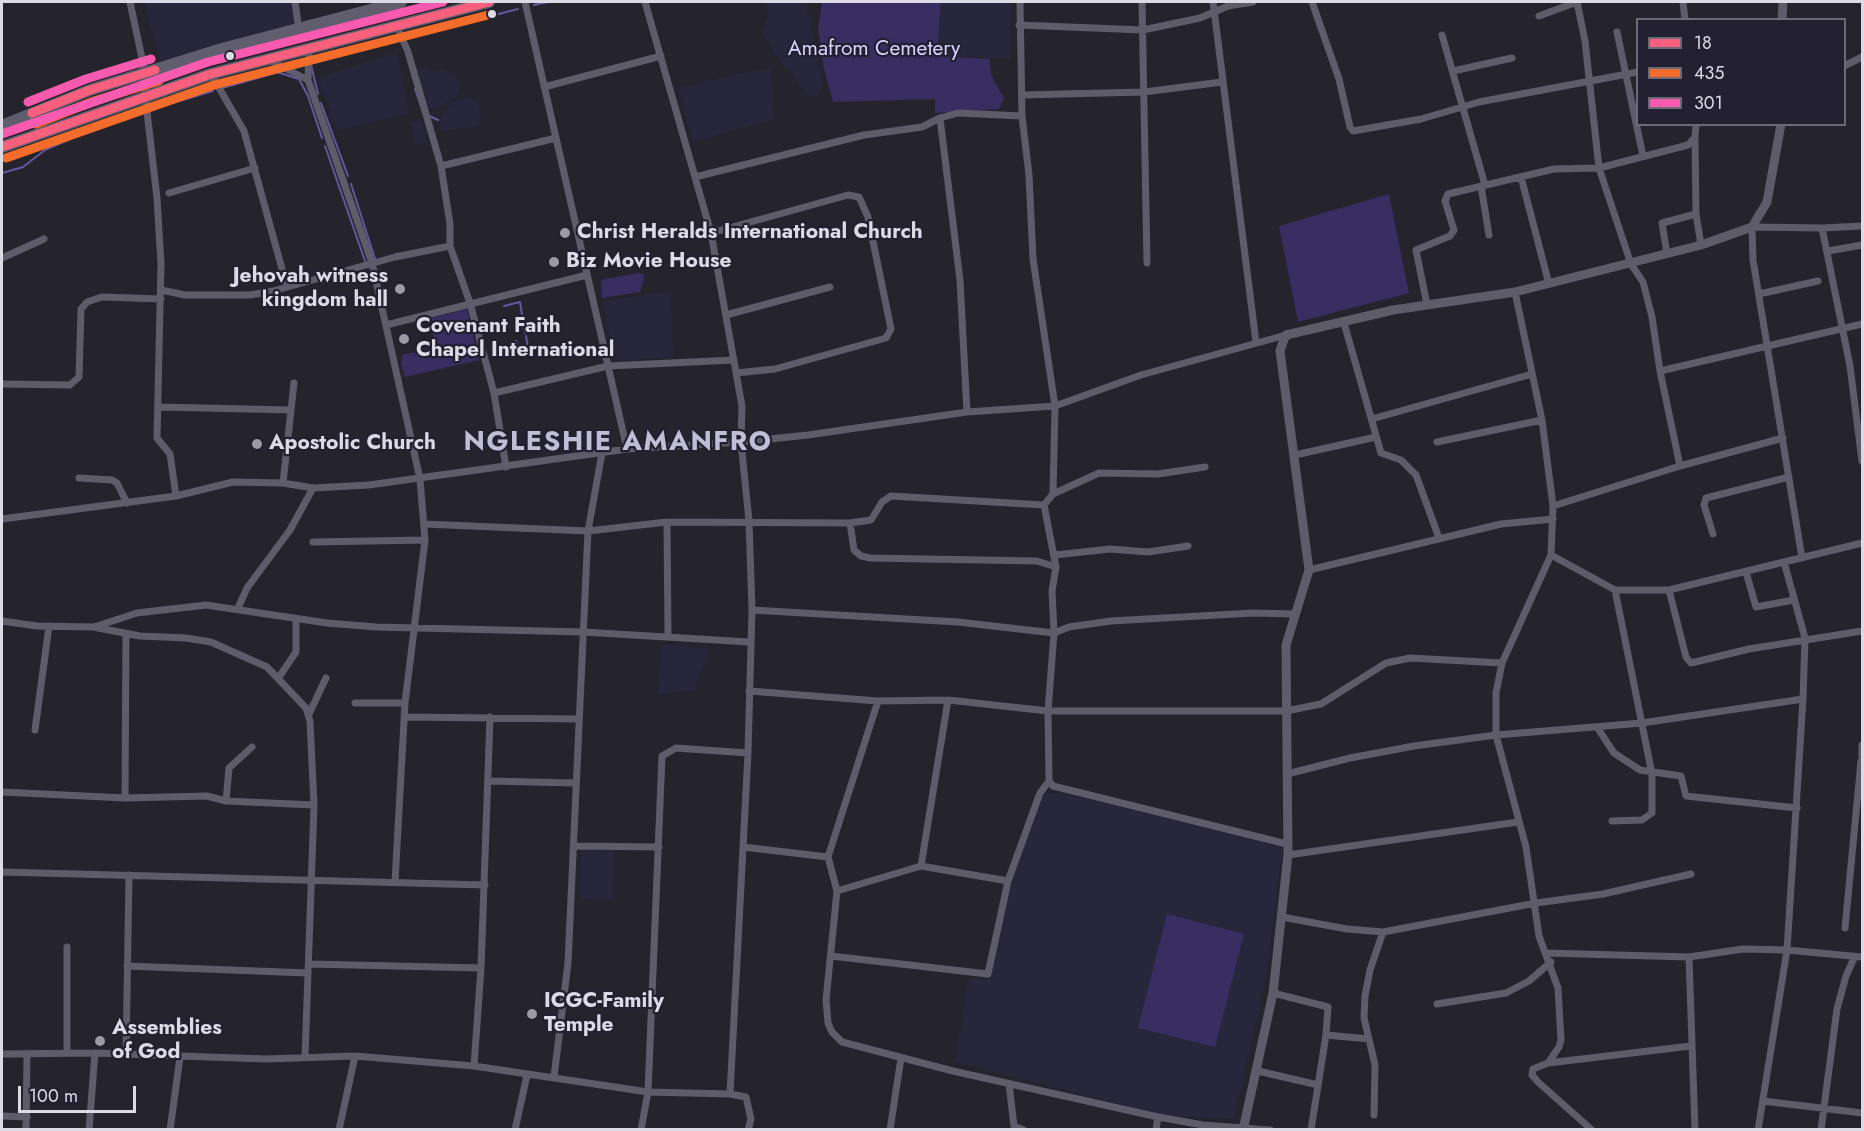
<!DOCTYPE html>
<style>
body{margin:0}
#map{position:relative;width:1864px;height:1131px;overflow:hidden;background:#25242d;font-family:Jost,sans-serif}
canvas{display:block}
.frame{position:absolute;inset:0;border:3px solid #dbdae5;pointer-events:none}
.legend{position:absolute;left:1636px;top:18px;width:210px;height:108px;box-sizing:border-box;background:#222031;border:2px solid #6c6a79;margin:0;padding:8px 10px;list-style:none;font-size:18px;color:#dbdae5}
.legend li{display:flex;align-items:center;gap:12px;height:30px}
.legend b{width:30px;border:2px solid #6c6a79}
.scale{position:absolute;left:18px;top:1086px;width:118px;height:27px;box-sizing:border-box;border:3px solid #dbdae5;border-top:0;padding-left:8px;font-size:18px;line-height:21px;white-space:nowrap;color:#dbdae5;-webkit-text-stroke:4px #222031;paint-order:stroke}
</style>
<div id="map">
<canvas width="1864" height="1131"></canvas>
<div class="frame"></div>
<ul class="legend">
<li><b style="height:8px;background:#f8607d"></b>18</li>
<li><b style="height:8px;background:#f36c2b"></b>435</li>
<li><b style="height:8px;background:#f75aaf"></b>301</li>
</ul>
<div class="scale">100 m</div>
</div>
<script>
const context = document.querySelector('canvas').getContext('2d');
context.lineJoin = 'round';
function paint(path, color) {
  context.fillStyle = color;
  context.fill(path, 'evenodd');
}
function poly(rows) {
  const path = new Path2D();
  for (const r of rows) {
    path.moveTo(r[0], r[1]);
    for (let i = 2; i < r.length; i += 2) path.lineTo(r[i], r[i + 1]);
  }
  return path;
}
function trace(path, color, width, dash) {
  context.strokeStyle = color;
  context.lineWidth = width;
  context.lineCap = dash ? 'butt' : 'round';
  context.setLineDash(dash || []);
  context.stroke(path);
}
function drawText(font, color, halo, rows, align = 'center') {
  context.font = font + ' Jost,sans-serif';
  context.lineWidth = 4.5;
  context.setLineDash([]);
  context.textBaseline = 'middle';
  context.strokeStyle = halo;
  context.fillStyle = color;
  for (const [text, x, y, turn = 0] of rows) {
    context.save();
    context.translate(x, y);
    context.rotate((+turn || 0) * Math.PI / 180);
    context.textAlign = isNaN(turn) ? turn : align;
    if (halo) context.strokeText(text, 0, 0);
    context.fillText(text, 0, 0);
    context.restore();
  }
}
paint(poly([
 [144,2,294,2,295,23,160,61],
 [766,2,805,2,824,85,817,97,809,96,773,52,761,29,769,18],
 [942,2,1012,2,1010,59,937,55],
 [397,52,409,113,337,130,318,78],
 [426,67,435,72,443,68,455,76,460,90,456,97,436,109,423,106,418,101,415,76,418,69],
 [771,69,775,119,692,142,679,88,741,73],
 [468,98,477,100,481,115,479,126,442,131,439,119,442,115,453,101],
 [421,120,428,143,416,144,410,123],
 [671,291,673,357,617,361,612,354,603,301],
 [662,644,710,649,694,690,657,695],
 [1044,792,1077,797,1283,845,1266,979,1234,1119,1162,1115,955,1062,969,978,988,978,998,918],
 [581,848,615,849,614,900,580,899]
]), '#28263b');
paint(poly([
 [822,2,941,2,937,56,990,59,991,75,1004,98,999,109,935,113,935,99,833,102,824,69,818,29],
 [1389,194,1409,293,1298,322,1279,226],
 [638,273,643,274,644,279,640,292,602,298,601,280],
 [467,309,479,360,405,377,401,364,402,355,436,347,429,319],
 [1167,914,1244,934,1215,1047,1138,1028]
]), '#392e61');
trace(poly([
 [534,5,548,2],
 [410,37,518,9],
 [310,64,394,41],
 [311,65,318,94],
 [290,69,306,65],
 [277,72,299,79,308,96,322,138],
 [222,88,286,70],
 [415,89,423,112],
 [321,103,348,176],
 [149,110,213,91],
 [427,115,438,120],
 [325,146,365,261],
 [2,173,23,167,45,150,75,137,144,112],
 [351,184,375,259],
 [504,306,520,302,525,333],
 [516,341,518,351,528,348,526,336]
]), '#64579e', 2);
trace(poly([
 [130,2,143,63],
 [295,2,299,31],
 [525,2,627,449],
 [645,2,711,233,742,406,741,442,749,521,752,610,748,753,730,1094,746,1097,751,1119,748,1130],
 [1020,2,1022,116,1029,175,1033,259,1055,406,1053,494,1044,505,1056,567,1052,591,1054,633,1048,711,1049,781,1053,786,1287,844],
 [1142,2,1147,263],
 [1213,2,1256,342],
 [1312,2,1339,79,1350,127,1353,131,1421,119,1479,102,1638,72],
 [1577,2,1585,41,1599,168,1631,264,1643,282,1652,317,1660,371,1680,466],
 [1683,2,1685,20],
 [1539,16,1577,2],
 [1019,25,1143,30,1200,18,1228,6,1253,2],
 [397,26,408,52,441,166,450,224,450,246,470,303,494,393,506,467],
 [1617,32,1643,156],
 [1442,35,1485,185],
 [309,48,308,80,372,263,420,479,425,540,405,703,395,882],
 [267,59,308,80],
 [1844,66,1862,57],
 [1453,71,1512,58],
 [211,74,244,131,287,287],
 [544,87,661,56],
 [1022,95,1144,92,1222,82],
 [147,112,157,198,161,264,157,438,170,454,176,496],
 [1695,137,1696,214,1701,245],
 [441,166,556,138],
 [695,177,864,135,922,127,940,118],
 [1521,177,1549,284],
 [1481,186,1489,235],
 [169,193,255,168],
 [1822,228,1850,366,1862,461],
 [711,233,848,195,859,197,868,217,891,329,886,338,775,369,736,373],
 [1828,251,1862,245],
 [1667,254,1662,223,1696,214],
 [2,258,44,239],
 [161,290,185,295,250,295,273,291,395,257,450,246],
 [1515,292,1542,420,1553,506,1551,555,1502,663,1496,693,1496,735,1526,847,1539,936,1558,988,1561,1040,1559,1047,1548,1063],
 [1759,294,1818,281],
 [1427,305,1416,250,1450,236,1454,230,1445,201,1448,194,1554,169,1599,168,1688,145,1695,137,1696,124],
 [726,315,830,287],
 [1344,323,1381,453,1401,460,1416,475,1439,538],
 [386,325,587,275],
 [1660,371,1862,324],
 [2,384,70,385,79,377,81,309,87,302,102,297,161,299],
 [494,393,608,366,734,360],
 [158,407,291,410],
 [967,412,960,280,940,118,958,113,1022,116],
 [1372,419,1532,374],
 [1437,442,1542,420],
 [1295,455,1376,437],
 [79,478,112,480,117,483,127,503],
 [283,483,294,383],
 [1053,494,1099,473,1158,474,1205,467],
 [1553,506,1680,466,1783,438],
 [2,519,176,496,233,482,283,483,313,488,369,485,627,449,741,442,808,435,967,412,1055,406,1141,375,1286,335],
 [667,522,668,636],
 [850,523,854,550,861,556,870,558,1037,561,1056,567],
 [424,524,588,531,667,522,850,523,871,520,882,502,891,496,1044,505],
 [1713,534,1704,505,1706,498,1789,477],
 [313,542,425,540],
 [1055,555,1110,549,1148,552,1188,546],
 [1551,555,1615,590,1669,590,1862,543],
 [1802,558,1753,260,1752,227,1822,228,1862,226],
 [1309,570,1501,524,1553,519],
 [1746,572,1756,607,1794,600],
 [1669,590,1686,657,1691,663,1749,649,1862,631],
 [238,608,247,588,290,530,313,488],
 [752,610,958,622,1054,633,1069,627,1111,621,1253,613,1294,614],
 [2,621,37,626,93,627,140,636,186,638,211,642,267,667,306,708,310,721,314,805,305,1057],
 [94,627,137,613,206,605,327,623,376,627,583,632,749,642],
 [279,677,296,652,296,619],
 [749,691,878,701,948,700,1048,711,1286,711,1321,704,1386,663,1410,658,1502,663],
 [948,700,921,866,1008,881,1040,793,1049,781],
 [878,701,828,857,837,891,826,1000,828,1023,832,1032,842,1042,953,1071,1158,1117,1203,1125,1270,1130],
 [355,703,405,703],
 [309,714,326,678],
 [404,717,578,719],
 [1597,727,1614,753,1640,770,1681,776,1686,796,1797,808],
 [35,730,49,626],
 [1862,745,1862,762],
 [1287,774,1350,758,1414,746,1496,735,1642,723,1803,699],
 [489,781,575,783],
 [2,792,125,798,207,796,226,801,314,805],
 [125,798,126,634],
 [226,801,229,768,252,747],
 [1612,821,1642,820,1652,813,1652,774,1615,590],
 [575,846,659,847],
 [743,847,828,857],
 [1288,855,1518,822],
 [2,872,485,885],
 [837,891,921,866],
 [1282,917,1347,929,1383,932,1536,903,1603,894,1691,874],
 [1845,928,1861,761],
 [67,947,67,1053],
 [1545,953,1689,957,1743,949,1787,950,1862,957],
 [831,956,988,974,1008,881],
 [1689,957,1695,1130],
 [310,964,481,968],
 [127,966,308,973],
 [1273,993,1328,1007,1326,1035,1311,1130],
 [1437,1004,1506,993,1529,981,1551,962],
 [1326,1035,1369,1039],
 [2,1054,95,1053,266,1059,355,1056,474,1066,648,1092,730,1094],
 [126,1055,129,875],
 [474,1066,481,968,490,717],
 [1258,1071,1318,1085],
 [554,1077,568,963,588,531,602,453],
 [1009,1084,1014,1126,1024,1130],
 [1763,1101,1862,1113],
 [1374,1115,1375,1065,1364,1018,1365,996,1370,970,1383,932],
 [2,1116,27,1117],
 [26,1130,27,1055],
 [89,1130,95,1053],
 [170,1130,180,1057],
 [339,1130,355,1056],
 [515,1130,527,1075],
 [641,1130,648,1092,662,756,676,748,748,753],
 [890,1130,901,1058],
 [1156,1130,1158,1117],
 [1592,1130,1538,1082,1532,1075,1533,1069,1548,1063,1691,1046],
 [1758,1130,1787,950,1803,699,1805,638,1784,562],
 [1821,1130,1837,1009,1846,976,1854,958]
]), '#5e5b6b', 7);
trace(poly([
 [1782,20,1783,2],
 [1243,1130,1273,993,1288,855,1286,645,1309,570,1280,351,1283,342,1286,335,1393,310,1515,292,1701,245,1752,227,1767,202,1781,124]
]), '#5e5b6b', 9);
trace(poly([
 [2,126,90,90,222,49,401,2],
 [2,147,211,74,489,2]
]), '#605e6e', 12);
trace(poly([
 [143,63,147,112]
]), '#5e5b6b', 7);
trace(poly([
 [32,113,90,90,155,70],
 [2,147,211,74,489,2]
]), '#f8607d', 9);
trace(poly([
 [36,124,94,101,159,81],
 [6,158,214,85,492,14]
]), '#f36c2b', 9);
trace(poly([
 [28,102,86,79,151,59],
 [2,134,208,62,443,2]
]), '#f75aaf', 9);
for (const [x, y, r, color] of [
 [492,14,5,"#dbdae5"],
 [230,56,5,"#dbdae5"],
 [565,233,6,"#9b9aa5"],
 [554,262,6,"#9b9aa5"],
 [400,289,6,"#9b9aa5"],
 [404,339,6,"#9b9aa5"],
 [257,444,6,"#9b9aa5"],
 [532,1014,6,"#9b9aa5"],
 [100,1041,6,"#9b9aa5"]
]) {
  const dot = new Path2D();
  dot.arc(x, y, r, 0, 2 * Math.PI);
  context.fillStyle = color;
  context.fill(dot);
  trace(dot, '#222031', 2);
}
drawText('21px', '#d8d3ff', '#222031', [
 ["Amafrom Cemetery",874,50]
]);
drawText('bold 21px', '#dbdae5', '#222031', [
 ["Christ Heralds International Church",577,233],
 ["Biz Movie House",566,262],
 ["Jehovah witness",388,277,"right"],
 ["kingdom hall",388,301,"right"],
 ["Covenant Faith",416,327],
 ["Chapel International",416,351],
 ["Apostolic Church",269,444],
 ["ICGC-Family",544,1002],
 ["Temple",544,1026],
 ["Assemblies",112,1029],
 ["of God",112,1053]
], 'left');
context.letterSpacing = '1.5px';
drawText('bold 27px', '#c0bed4', '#222031', [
 ["NGLESHIE AMANFRO",618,443]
]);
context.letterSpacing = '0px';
</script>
